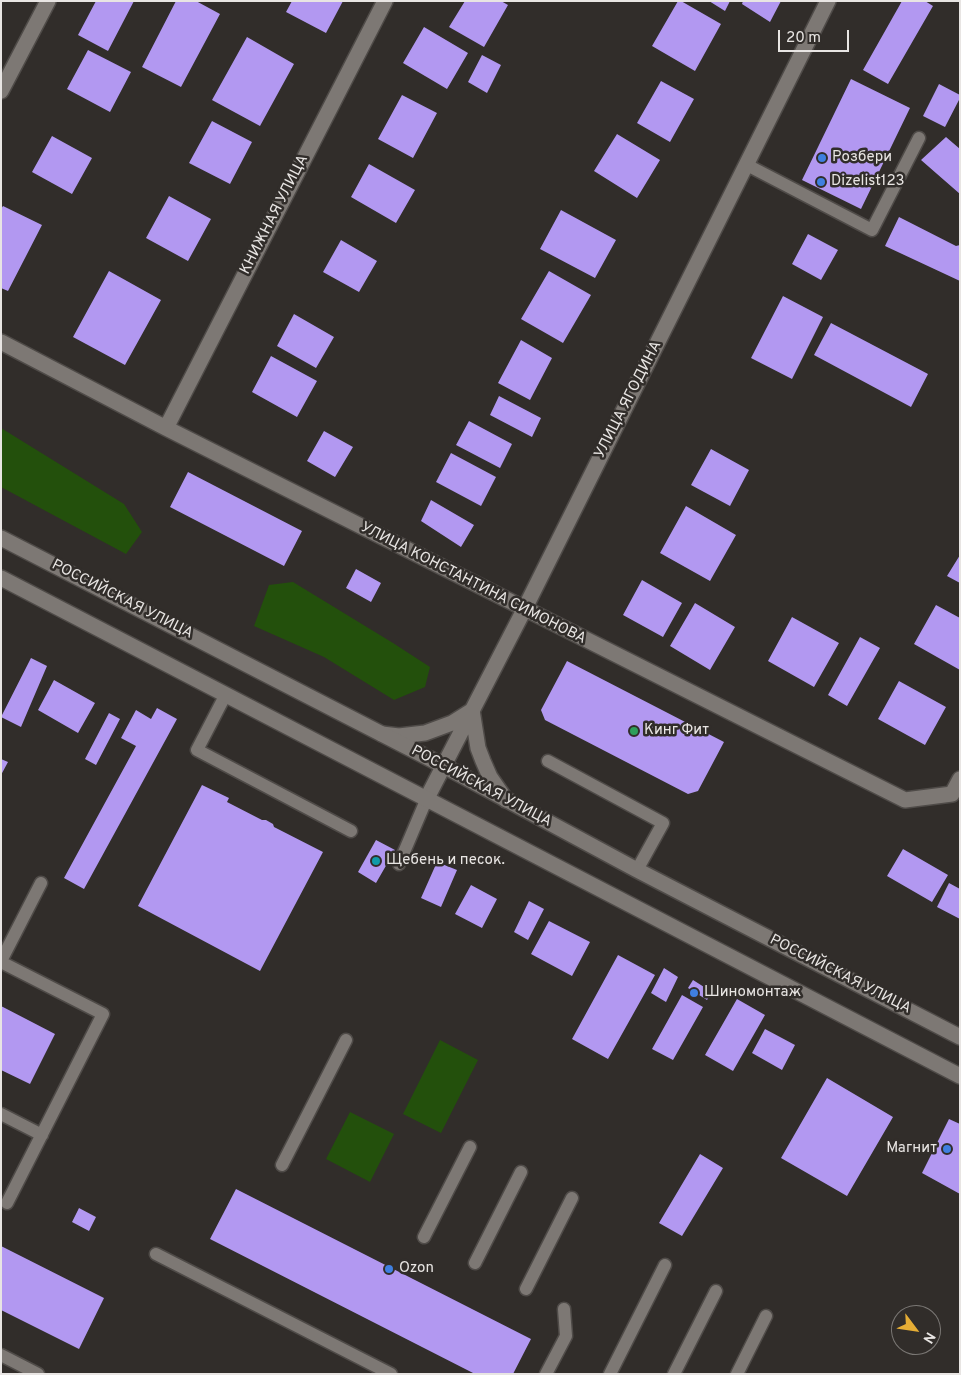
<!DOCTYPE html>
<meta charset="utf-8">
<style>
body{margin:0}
#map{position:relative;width:961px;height:1375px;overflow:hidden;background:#312d2a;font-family:Overpass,sans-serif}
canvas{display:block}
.frame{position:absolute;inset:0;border:2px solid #e8e5e3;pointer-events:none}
.north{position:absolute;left:891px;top:1305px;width:50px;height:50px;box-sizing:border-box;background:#312d2a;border:1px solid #7a7774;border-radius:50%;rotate:121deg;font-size:14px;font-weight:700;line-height:20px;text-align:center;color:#e8e5e3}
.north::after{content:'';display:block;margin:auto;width:18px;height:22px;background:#e5ad35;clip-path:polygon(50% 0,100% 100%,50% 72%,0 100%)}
.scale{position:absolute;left:778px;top:30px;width:71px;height:22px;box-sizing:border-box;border:2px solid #e8e5e3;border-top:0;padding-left:6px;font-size:15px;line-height:18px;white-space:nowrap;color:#e8e5e3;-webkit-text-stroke:4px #312d2a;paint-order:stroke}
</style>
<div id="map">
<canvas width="961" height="1375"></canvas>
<div class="frame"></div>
<div class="north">N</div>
<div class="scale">20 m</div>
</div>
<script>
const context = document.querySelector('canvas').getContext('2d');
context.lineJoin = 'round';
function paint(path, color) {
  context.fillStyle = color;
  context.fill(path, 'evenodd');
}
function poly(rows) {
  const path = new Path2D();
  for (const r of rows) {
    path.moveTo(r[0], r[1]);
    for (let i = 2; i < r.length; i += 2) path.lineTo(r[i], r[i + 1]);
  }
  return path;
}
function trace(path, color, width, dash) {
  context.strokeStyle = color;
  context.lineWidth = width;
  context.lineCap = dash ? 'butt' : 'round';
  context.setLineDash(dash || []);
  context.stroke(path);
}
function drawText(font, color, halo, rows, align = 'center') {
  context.font = font + ' Overpass,sans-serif';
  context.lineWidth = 5;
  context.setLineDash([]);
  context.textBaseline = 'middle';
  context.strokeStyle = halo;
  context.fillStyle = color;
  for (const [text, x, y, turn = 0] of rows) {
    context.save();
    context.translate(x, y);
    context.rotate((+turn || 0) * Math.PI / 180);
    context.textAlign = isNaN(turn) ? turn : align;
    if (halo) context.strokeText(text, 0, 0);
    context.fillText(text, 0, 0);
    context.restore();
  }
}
paint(poly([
 [1,428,124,504,142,532,126,554,1,487],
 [293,582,393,643,430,667,425,687,394,700,324,657,254,626,269,585],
 [440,1040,478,1060,441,1133,403,1114],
 [350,1112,394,1134,370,1182,326,1159]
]), '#23500c');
paint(poly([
 [96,1,134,1,108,51,78,35],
 [176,1,196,1,220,14,181,87,142,67],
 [292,1,343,1,326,33,286,12],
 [465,1,501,1,508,5,484,47,449,27],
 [678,1,681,1,721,24,695,71,652,46],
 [709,1,730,1,725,11],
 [743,1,781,1,770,22,742,4],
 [902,1,925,1,933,6,888,84,863,70],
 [424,27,468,53,447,89,403,63],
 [247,37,294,64,260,126,212,100],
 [88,50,131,72,110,112,67,89],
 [482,55,501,65,487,93,468,82],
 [851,79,910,108,861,209,802,180],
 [661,81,694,99,670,142,637,123],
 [939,84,960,95,960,98,945,127,923,116],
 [402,95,437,113,413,158,378,139],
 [212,121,252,142,230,184,189,163],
 [617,134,660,160,637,198,594,171],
 [52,136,92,158,72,194,32,172],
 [946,137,960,149,960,194,921,160],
 [369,164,415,190,396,223,351,197],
 [169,196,211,219,188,261,146,238],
 [3,206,42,225,8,291,1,288,1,209],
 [561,210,616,240,595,278,540,249],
 [899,217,956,246,960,245,960,281,885,246],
 [808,234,838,250,821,280,792,264],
 [341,240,377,261,359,292,323,272],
 [109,271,161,300,125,365,73,337],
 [549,271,591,295,563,343,521,319],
 [783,296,823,317,792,379,751,358],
 [294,314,334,337,316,368,277,346],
 [831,323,928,374,911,407,814,355],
 [521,340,552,358,530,400,498,383],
 [271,356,317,381,297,417,252,392],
 [499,396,541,418,532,437,490,415],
 [469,421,512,444,500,468,456,445],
 [324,431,353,447,335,477,307,461],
 [711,449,749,470,730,506,691,485],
 [451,453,496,477,481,506,436,482],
 [188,472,302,531,284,566,170,507],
 [431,500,474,525,461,547,421,521],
 [686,506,736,535,710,581,660,553],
 [960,555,960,583,947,576],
 [356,569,381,583,371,602,346,588],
 [642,580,682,603,663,637,623,615],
 [695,603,735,627,710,670,670,646],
 [936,605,960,618,960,670,914,644],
 [792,617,839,643,814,687,768,661],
 [860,637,880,648,847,706,828,695],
 [31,658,47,666,21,727,1,717],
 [567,661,724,742,698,791,688,794,545,720,541,710],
 [54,680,95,703,78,733,38,710],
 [899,681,946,707,925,745,878,719],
 [157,708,177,719,84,889,64,878,136,746,121,738,136,710,151,719],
 [109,713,120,719,96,765,85,759],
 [1,759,8,762,1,775],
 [202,785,229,798,227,802,262,820,266,820,273,824,274,827,323,852,260,971,138,906],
 [376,840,395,850,376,883,358,872],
 [903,849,948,875,932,902,887,876],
 [437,862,457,870,441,907,421,898],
 [949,883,960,889,960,919,937,907],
 [471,885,497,899,482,928,455,914],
 [529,901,544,909,528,940,514,932],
 [549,921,590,942,572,976,531,954],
 [618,955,655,975,608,1059,572,1039],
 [664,968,678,977,666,1002,651,993],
 [693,980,712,992,707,1000,688,988],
 [682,995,703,1007,673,1060,652,1049],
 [737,999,765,1015,733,1071,705,1055],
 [1,1006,55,1034,30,1084,1,1070],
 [765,1029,795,1045,782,1070,752,1053],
 [827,1078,893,1117,847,1196,781,1158],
 [949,1119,960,1124,960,1194,922,1173],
 [700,1154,723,1168,682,1236,659,1223],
 [236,1189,531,1339,513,1374,475,1374,210,1239],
 [79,1208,96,1217,89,1231,72,1222],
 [1,1246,104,1298,79,1349,1,1310]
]), '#b298f1');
const service = poly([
 [747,165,872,230,919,138],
 [226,694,197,750,351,831],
 [548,761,663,823,637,870],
 [399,864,427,798],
 [1,961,41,883],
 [1,962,103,1014,7,1203],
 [1,1114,42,1135],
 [282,1165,346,1040],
 [424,1237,470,1147],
 [156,1254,391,1374],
 [475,1263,521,1172],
 [526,1289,572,1198],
 [1,1355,38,1374],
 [546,1374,566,1336,564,1309],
 [610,1374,665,1265],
 [674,1374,716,1291],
 [737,1374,766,1316]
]);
const minor = poly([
 [1,91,48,1],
 [1,342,166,428,905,800,952,794,960,779],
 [166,428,385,1]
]);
const tertiary = poly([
 [472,710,478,748,483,761,490,777,506,800],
 [382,734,399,736,425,733,452,723,471,711],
 [427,798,524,610,828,1]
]);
const secondary = poly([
 [1,538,444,766,637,870,960,1037],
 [1,578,960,1076]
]);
trace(service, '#4f4b48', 15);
trace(minor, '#4f4b48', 18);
trace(tertiary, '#4f4b48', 18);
trace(secondary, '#4f4b48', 18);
trace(service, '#7d7874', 12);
trace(minor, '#7d7874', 15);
trace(tertiary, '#7d7874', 15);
trace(secondary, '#7d7874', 15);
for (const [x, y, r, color] of [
 [822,158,5,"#3f7fe0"],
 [821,182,5,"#3f7fe0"],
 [634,731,5,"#2e9e5b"],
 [376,861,5,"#0f9aa8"],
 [694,993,5,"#3f7fe0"],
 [947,1149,5,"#3f7fe0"],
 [389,1269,5,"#3f7fe0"]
]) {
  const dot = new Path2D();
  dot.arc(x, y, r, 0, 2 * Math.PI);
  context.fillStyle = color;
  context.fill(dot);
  trace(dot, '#312d2a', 2);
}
drawText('15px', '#e8e5e3', '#312d2a', [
 ["Розбери",832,158],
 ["Dizelist123",831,182],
 ["Кинг Фит",644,731],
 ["Щебень и песок.",386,861],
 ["Шиномонтаж",704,993],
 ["Магнит",937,1149,"right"],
 ["Ozon",399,1269]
], 'left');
drawText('15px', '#e8e5e3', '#312d2a', [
 ["КНИЖНАЯ УЛИЦА",275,215,-63],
 ["УЛИЦА ЯГОДИНА",629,400,-63],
 ["УЛИЦА КОНСТАНТИНА СИМОНОВА",473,584,27],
 ["РОССИЙСКАЯ УЛИЦА",122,600,27],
 ["РОССИЙСКАЯ УЛИЦА",481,787,28],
 ["РОССИЙСКАЯ УЛИЦА",840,975,27]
]);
</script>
